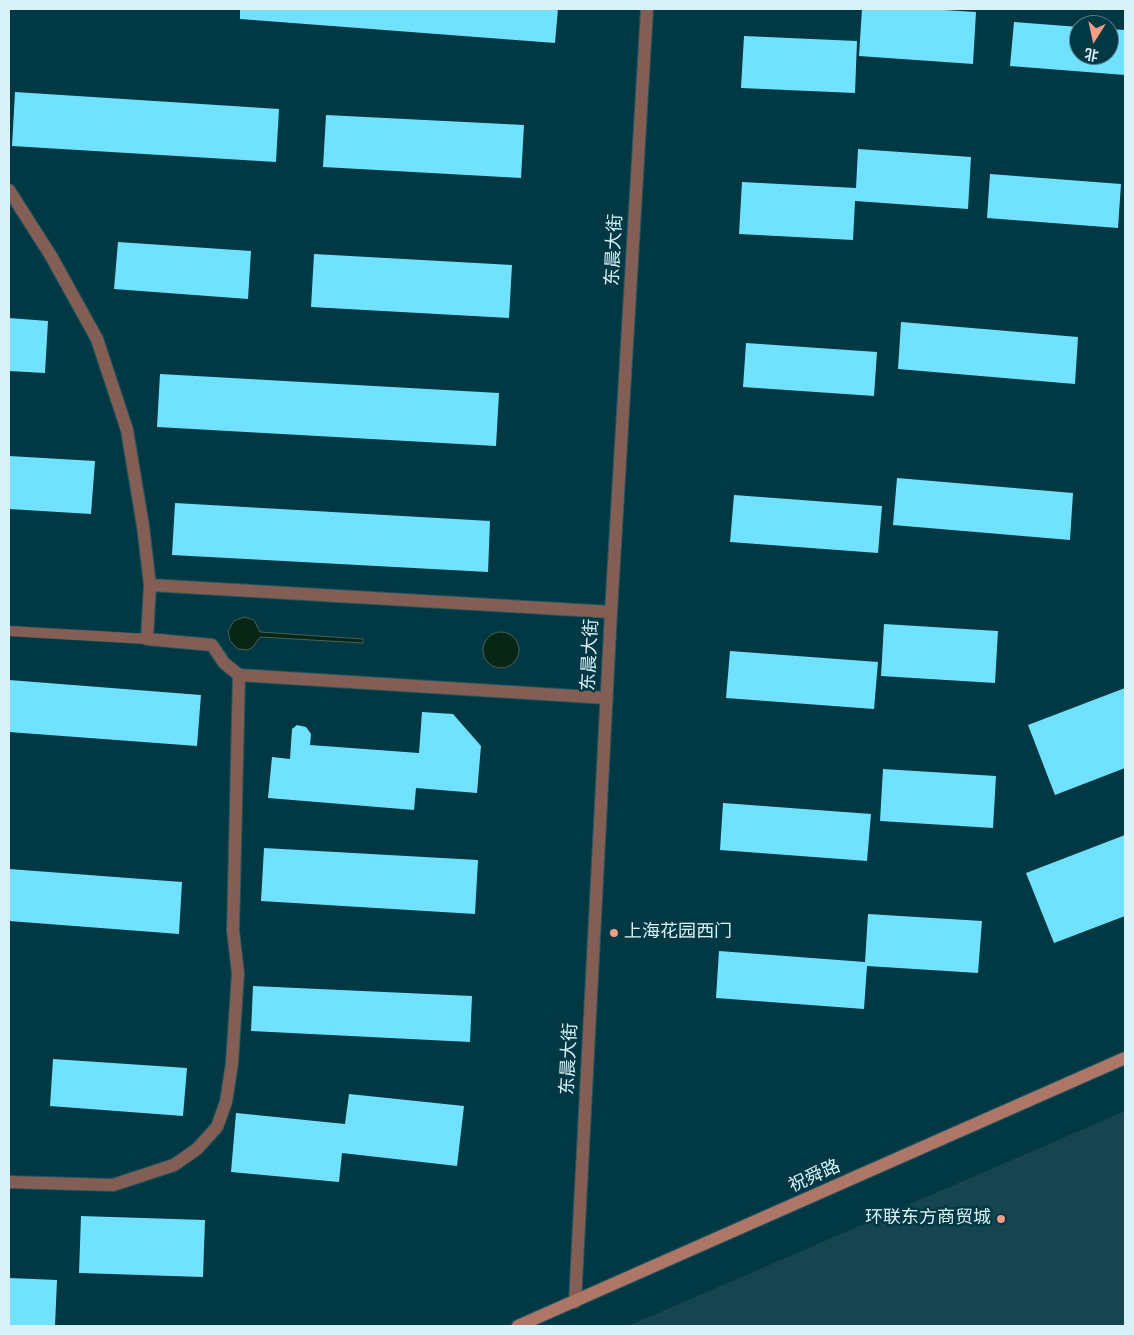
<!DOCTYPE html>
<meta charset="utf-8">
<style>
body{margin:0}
#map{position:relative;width:1134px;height:1335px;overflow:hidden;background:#003844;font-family:"Nunito Sans","Noto Sans SC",sans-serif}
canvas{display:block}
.frame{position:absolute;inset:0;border:10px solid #d9f2f9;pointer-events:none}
.north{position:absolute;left:1069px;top:15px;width:50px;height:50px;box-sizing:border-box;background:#003844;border:1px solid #57828c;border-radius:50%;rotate:190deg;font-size:14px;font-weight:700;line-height:20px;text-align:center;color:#d9f2f9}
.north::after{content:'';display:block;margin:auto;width:18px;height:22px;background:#f49e86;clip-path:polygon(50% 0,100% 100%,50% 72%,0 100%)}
</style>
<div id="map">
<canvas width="1134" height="1335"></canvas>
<div class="frame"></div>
<div class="north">北</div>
</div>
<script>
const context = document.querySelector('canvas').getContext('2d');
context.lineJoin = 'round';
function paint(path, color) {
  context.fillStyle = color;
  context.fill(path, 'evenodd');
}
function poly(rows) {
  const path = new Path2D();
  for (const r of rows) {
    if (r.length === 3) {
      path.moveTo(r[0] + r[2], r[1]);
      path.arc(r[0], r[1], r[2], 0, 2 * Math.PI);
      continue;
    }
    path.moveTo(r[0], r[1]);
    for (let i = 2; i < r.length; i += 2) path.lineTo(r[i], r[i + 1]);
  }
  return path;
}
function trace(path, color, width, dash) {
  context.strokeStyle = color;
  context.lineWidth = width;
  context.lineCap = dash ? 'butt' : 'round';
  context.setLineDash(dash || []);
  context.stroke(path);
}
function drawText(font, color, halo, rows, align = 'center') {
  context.font = font + ' "Nunito Sans","Noto Sans SC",sans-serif';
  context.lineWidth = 5;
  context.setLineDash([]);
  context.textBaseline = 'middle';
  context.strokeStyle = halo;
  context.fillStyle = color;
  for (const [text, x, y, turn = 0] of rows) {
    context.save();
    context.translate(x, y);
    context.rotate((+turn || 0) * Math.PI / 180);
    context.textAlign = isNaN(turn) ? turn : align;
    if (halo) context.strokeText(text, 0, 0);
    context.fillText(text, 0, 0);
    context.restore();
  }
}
paint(poly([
 [1125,1111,1125,1326,628,1326]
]), '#16454f');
const water = poly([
 [244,617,254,620,260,632,363,639,363,643,260,637,253,647,248,650,238,649,230,641,228,631,234,621,244,617],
 [501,650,18]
]);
paint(water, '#092516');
trace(water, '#47625a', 1);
paint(poly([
 [240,9,558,9,555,43,240,19],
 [862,9,928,9,976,12,973,64,859,56],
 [1014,22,1079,27,1079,55,1109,55,1109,29,1125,30,1125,75,1010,66],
 [744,36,857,41,855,93,741,88],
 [15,92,279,109,276,162,12,146],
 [326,115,524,125,521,178,323,167],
 [858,149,971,157,968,209,855,201,853,240,739,234,742,182,856,188],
 [990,174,1121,184,1118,228,987,218],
 [118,242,251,251,248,299,114,289],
 [314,254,512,265,509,318,311,307],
 [9,318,48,321,45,373,9,371],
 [901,322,1078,337,1075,384,898,369],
 [746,343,877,352,874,396,743,387],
 [160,374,499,393,496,446,157,427],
 [9,456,95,461,91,514,9,509],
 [897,478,1073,493,1070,540,893,525],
 [734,495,882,506,878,553,730,542],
 [175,503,490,521,488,572,172,555],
 [884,624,998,631,995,683,881,676],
 [730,651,878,662,874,709,726,698],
 [9,680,201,695,197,746,9,732],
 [1125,688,1125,768,1055,795,1028,725],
 [422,712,453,714,481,746,477,793,416,788,414,810,268,798,272,757,290,759,292,729,297,725,306,727,311,734,310,745,419,753],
 [883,769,996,776,993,828,880,821],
 [723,803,871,814,867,861,720,850],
 [1125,835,1125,916,1054,943,1026,873],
 [264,848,478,860,475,914,261,901],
 [9,869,182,882,179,934,9,921],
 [868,914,982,921,978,973,867,966,864,1009,716,998,719,951,865,962],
 [253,986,472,996,470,1042,251,1031],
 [53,1059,187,1068,183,1116,50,1106],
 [349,1094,464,1106,457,1166,342,1153,339,1182,231,1172,236,1113,345,1124],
 [81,1216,205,1220,203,1277,79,1273],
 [9,1278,57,1280,55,1326,9,1326]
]), '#70e2ff');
const service = poly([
 [9,631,147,639]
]);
const minor = poly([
 [9,190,51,256,97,339,127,430,143,526,150,585,147,639,212,645,224,663,239,675,233,931,238,973,232,1063,226,1102,217,1127,197,1149,174,1165,113,1185,9,1182],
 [150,585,611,612],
 [239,675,607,698],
 [575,1302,611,612,647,9]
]);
const secondary = poly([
 [518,1326,1125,1058]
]);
trace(service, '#235661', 11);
trace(minor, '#235661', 14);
trace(secondary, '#235661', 14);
trace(service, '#825e54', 10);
trace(minor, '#825e54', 12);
trace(secondary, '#ae7666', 12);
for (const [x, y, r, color] of [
 [614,933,5,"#f49e86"],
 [1001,1219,5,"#f49e86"]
]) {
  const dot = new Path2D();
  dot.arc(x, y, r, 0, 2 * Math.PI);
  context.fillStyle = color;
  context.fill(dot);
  trace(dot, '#003844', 2);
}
drawText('18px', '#d9f2f9', '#003844', [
 ["东晨大街",615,250,-87],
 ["东晨大街",591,655,-87],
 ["东晨大街",570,1059,-87],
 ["祝舜路",815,1177,-24]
]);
drawText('18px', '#d9f2f9', '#003844', [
 ["上海花园西门",624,933],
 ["环联东方商贸城",991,1219,"right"]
], 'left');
</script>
